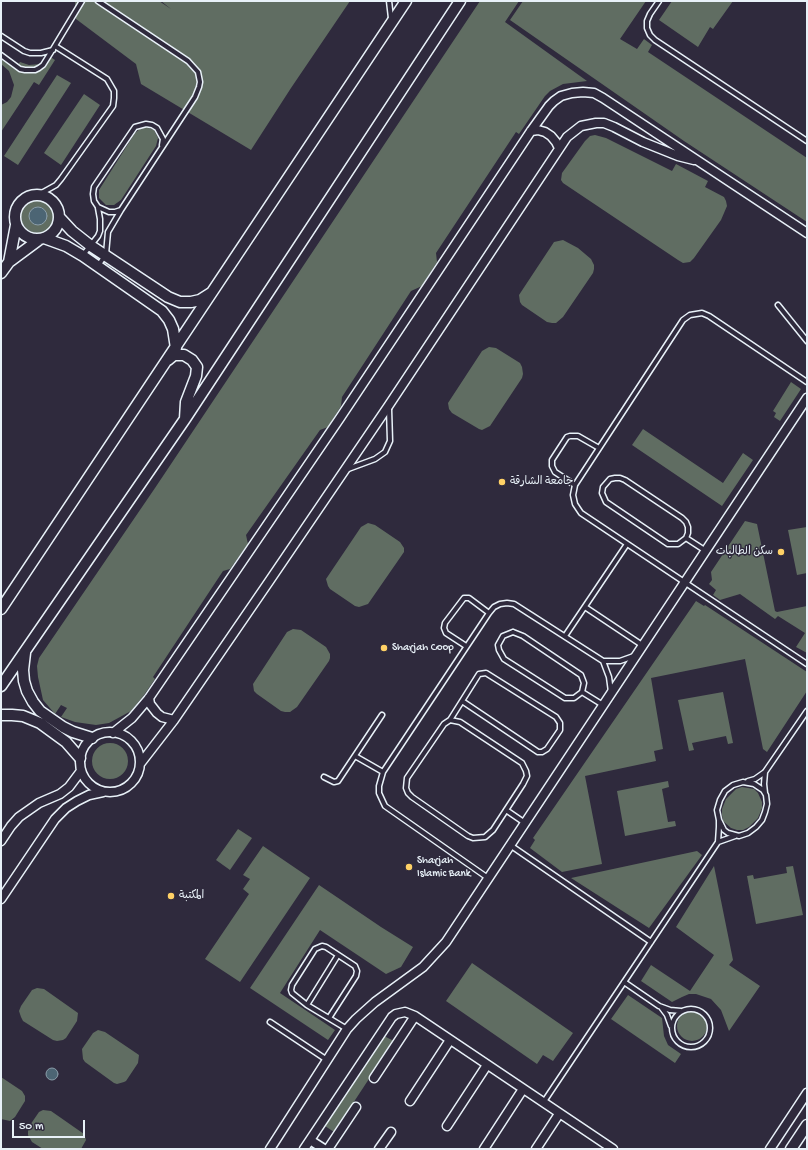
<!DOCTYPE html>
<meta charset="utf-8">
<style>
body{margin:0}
#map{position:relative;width:808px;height:1150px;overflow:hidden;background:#2f2a3d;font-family:"Gochi Hand",sans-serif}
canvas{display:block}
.frame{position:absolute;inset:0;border:2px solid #e8f1f8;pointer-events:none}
.scale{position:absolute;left:12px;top:1120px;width:73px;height:18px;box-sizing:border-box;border:2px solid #e8f1f8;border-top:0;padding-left:5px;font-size:12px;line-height:14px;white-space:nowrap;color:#e8f1f8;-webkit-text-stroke:3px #2f2a3d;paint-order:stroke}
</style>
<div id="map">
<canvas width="808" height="1150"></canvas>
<div class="frame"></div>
<div class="scale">50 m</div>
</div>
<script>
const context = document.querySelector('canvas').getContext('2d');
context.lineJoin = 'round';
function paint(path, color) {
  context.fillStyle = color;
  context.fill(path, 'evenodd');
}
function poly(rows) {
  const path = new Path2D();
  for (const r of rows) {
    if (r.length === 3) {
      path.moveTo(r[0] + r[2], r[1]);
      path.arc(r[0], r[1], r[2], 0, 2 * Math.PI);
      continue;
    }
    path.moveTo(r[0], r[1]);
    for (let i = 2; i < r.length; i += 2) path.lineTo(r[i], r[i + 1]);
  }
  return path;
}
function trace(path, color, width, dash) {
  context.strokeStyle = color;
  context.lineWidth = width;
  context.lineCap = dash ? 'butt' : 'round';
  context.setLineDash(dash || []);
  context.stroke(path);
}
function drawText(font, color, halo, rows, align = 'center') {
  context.font = font + ' "Gochi Hand","Playpen Sans Arabic",sans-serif';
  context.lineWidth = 3;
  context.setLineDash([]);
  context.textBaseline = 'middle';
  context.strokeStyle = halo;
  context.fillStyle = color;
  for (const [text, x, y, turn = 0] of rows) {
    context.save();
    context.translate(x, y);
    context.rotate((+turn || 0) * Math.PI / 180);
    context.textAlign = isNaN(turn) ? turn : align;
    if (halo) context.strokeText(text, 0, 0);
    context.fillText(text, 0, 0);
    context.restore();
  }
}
paint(poly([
 [75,1,159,1,171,9,161,1,350,1,291,88,251,150,141,84,136,64,76,19],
 [480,1,519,1,505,22,587,81,563,84,550,91,545,96,519,134,516,132,436,253,437,262,422,286,411,291,342,397,341,406,328,427,320,430,246,535,248,544,230,569,223,571,153,677,155,679,144,695,131,711,109,723,96,725,75,722,61,717,67,708,61,705,55,714,43,700,38,677,37,666,39,658,155,488],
 [523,1,646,1,620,39,637,49,644,39,652,45,648,52,807,158,807,222,684,141,510,20],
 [672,1,733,1,713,29,710,27,698,47,659,20],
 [49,56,55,60,39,85,34,82,1,132,1,105,7,102,11,97,14,85,9,71,1,64,1,59,15,68,20,62,29,65,40,64],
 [57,75,71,83,18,165,4,156],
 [84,94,100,105,61,165,44,153],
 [142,127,146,127,154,130,158,138,156,146,121,200,114,205,106,205,99,198,99,190,135,133],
 [595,135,606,138,672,171,676,164,708,181,705,187,724,197,726,201,727,206,721,220,694,258,690,262,683,263,678,260,563,183,561,180,562,173,585,141,590,136],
 [38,216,17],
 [563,240,578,248,591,259,594,265,594,269,593,273,563,317,556,323,552,323,547,322,522,305,520,302,519,295,554,242],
 [489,347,496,348,520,363,522,367,523,374,522,378,490,426,482,430,479,429,452,413,449,409,448,403,482,351],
 [791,382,801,389,780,421,774,417,776,413,773,411],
 [643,429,723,483,743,453,753,460,722,506,632,445],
 [745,521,757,524,775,611,777,612,807,606,807,653,796,647,805,633,778,616,775,619,740,594,720,600,713,595,716,590,709,584,712,580,711,572],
 [368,523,375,525,400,542,404,548,404,552,368,604,359,607,355,606,330,589,328,586,326,579,361,527],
 [807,527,807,573,797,575,788,530],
 [696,601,704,606,705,605,807,672,807,691,767,752,763,749,745,659,651,678,663,749,654,751,656,761,585,776,602,864,562,872,530,848,535,840,533,838],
 [293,629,301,630,326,647,330,654,330,658,329,661,297,707,290,712,285,712,281,711,257,694,254,691,253,684,287,632],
 [723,692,733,743,728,744,726,736,692,743,694,750,689,751,678,700],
 [110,761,18],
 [668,781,669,787,662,789,668,822,675,821,676,826,625,836,617,791],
 [742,787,754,789,758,793,762,802,762,808,758,818,749,827,743,830,737,830,731,828,723,821,722,815,722,809,726,799,736,789],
 [238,829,252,838,230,870,216,860],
 [263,846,310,878,240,982,205,959,249,894,243,889,250,879,243,875],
 [697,851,702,855,649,928,571,878],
 [714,866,733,960,729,965,760,986,729,1031,721,1010,711,999,696,994,689,994,682,997,672,1002,641,981,651,965,690,991,714,955,676,927],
 [793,866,803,915,756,924,747,876,753,875,754,879,787,873,786,867],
 [319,885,381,927,413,947,401,967,386,974,320,930,280,993,335,1030,328,1040,250,988],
 [472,963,573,1033,553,1061,543,1055,537,1064,446,1001],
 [37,988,44,989,78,1013,77,1021,66,1038,63,1040,57,1041,53,1040,23,1021,21,1017,19,1011,21,1006,32,990],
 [628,995,662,1018,664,1036,668,1045,681,1054,675,1063,611,1019],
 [692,1026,15],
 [98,1030,105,1032,139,1055,138,1063,126,1081,124,1082,117,1084,114,1083,85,1062,83,1059,82,1049,93,1033],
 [384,1036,394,1041,334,1132,325,1126],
 [1,1077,22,1091,25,1096,25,1101,15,1117,10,1121,1,1119],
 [43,1110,51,1111,84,1134,86,1140,81,1149,43,1149,32,1142,28,1135,28,1128,39,1112]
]), '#606d62');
const water = poly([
 [38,216,9],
 [52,1074,6]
]);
paint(water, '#4c6574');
trace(water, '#8a9da9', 1);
const service = poly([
 [98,1,188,61,198,72,200,82,199,87,195,97,121,210,115,212,109,212,98,207,94,201,93,194,94,187,135,127,146,124,152,125,157,128,163,139,162,145],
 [389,1,391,18],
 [659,1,650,14,647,21,647,28,650,35,655,40,807,141],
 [1,36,24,51,30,53,41,53,53,50],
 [1,55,20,69,25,70,35,70,39,68,43,65,53,49,82,1],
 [38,195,56,185,61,179,113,106,114,98,114,91,107,79,55,46],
 [83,255,98,236,100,231,100,219,98,208],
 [98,266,106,254,108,232,121,210],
 [778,305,807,341],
 [807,382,709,316,702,313,690,315,683,320,575,485,573,495,575,504,581,513,807,664],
 [348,469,375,459,385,452,390,441,389,409],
 [615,478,620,478,625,480,682,518,686,522,688,527,688,533,686,538,678,544,668,544,606,502,602,493,603,487,610,479,615,478],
 [575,485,555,472,552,466,552,460,567,437,570,436,578,436,599,448],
 [686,538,706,551],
 [585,607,642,645],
 [513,632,523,636,581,675,584,683,582,692,574,698,565,698,504,659,499,650,498,645,503,636,513,632],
 [565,636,627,544],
 [466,646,446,633,444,628,445,623,464,598,469,598,489,613],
 [603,661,609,677,611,692],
 [582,692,603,705],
 [450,720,460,722,522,763,526,771,527,776,523,784,493,830,485,837,473,838,468,836,412,797,408,793,406,788,407,778,444,724,450,720],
 [450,720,462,701,479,674,486,673,556,717,560,723,560,730,547,749,542,752,538,752,462,701],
 [355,756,383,772],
 [765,772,764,784,765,793],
 [324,777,334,782,338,781,382,715],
 [748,781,755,779,765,772,807,711],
 [506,810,525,823],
 [718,842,735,836],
 [510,845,651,942],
 [488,878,385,806,379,793,379,786,383,772,489,613,494,607,500,604,507,603,514,604,603,661,620,661,634,656],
 [624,982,659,1006,670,1010,681,1011],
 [307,1005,338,955],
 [661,1007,667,1015,671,1026],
 [691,1028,19],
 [329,1018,356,976,357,971,355,966,326,947,322,946,315,949,292,985,291,990,292,993,307,1005,347,1029],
 [270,1022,327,1060],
 [543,1103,718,842,719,827,719,820,717,810,720,800,725,791,733,785,743,782,754,784,763,790,766,795,767,804,765,812,762,820,756,827,748,833,739,836,728,833,724,830,719,820]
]);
const minor = poly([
 [531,131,538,130,545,132,551,136,556,142,559,148],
 [149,698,150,704,157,713,162,717,174,720],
 [110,762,30],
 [113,733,132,718,149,698,340,418,531,131,549,106,554,101,561,96,572,93,583,92,594,93,603,98,807,233],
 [140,764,174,720,270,580,389,405,567,137,581,126,596,123,604,123,614,127,643,142,678,156,694,160],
 [1,841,11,826,19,817,39,803,60,794,69,787,81,771],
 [1,899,55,819,66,808,77,801,89,795,103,792],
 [374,1078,415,1016],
 [410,1101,450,1040],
 [447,1126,487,1065],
 [310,1140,324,1149],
 [270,1149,347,1029,356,1019,375,1002,423,967,446,942,807,398],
 [304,1149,392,1017,396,1014,405,1012,415,1016,613,1149],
 [328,1149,356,1107],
 [379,1149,391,1132],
 [484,1149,523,1089],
 [536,1149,559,1114],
 [770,1149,807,1093]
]);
const tertiary = poly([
 [37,217,22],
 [59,217,72,231,91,246,168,297,180,302,191,302,200,300,211,293],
 [44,238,66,246,83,256,162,311,169,320,173,329,176,348],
 [9,262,16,225],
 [1,273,9,262,40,239],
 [168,360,174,355,184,355,192,360,197,367,196,376,186,402,185,419],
 [1,609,406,1],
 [25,653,23,670,24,681,27,691,33,702,40,711,63,727,73,732,92,738],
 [1,686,185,419,460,1],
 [1,715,12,715,23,716,40,723,66,742,80,758],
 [791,1149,807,1125]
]);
trace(service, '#e8f1f8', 7);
trace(minor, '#e8f1f8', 11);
trace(tertiary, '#e8f1f8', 13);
trace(service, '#2f2a3d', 4);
trace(minor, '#2f2a3d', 8);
trace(tertiary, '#2f2a3d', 10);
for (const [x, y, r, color] of [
 [502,482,4,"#ffd166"],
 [781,552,4,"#ffd166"],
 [384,648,4,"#ffd166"],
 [409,867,4,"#ffd166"],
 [171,896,4,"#ffd166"]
]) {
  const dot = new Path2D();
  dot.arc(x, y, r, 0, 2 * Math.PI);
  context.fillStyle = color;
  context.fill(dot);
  trace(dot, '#2f2a3d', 1.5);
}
drawText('11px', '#e8f1f8', '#2f2a3d', [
 ["جامعة الشارقة",510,482],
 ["سكن الطالبات",773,552,"right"],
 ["Sharjah Coop",392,648],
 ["Sharjah",417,861],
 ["Islamic Bank",417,874],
 ["المكتبة",179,896]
], 'left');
</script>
